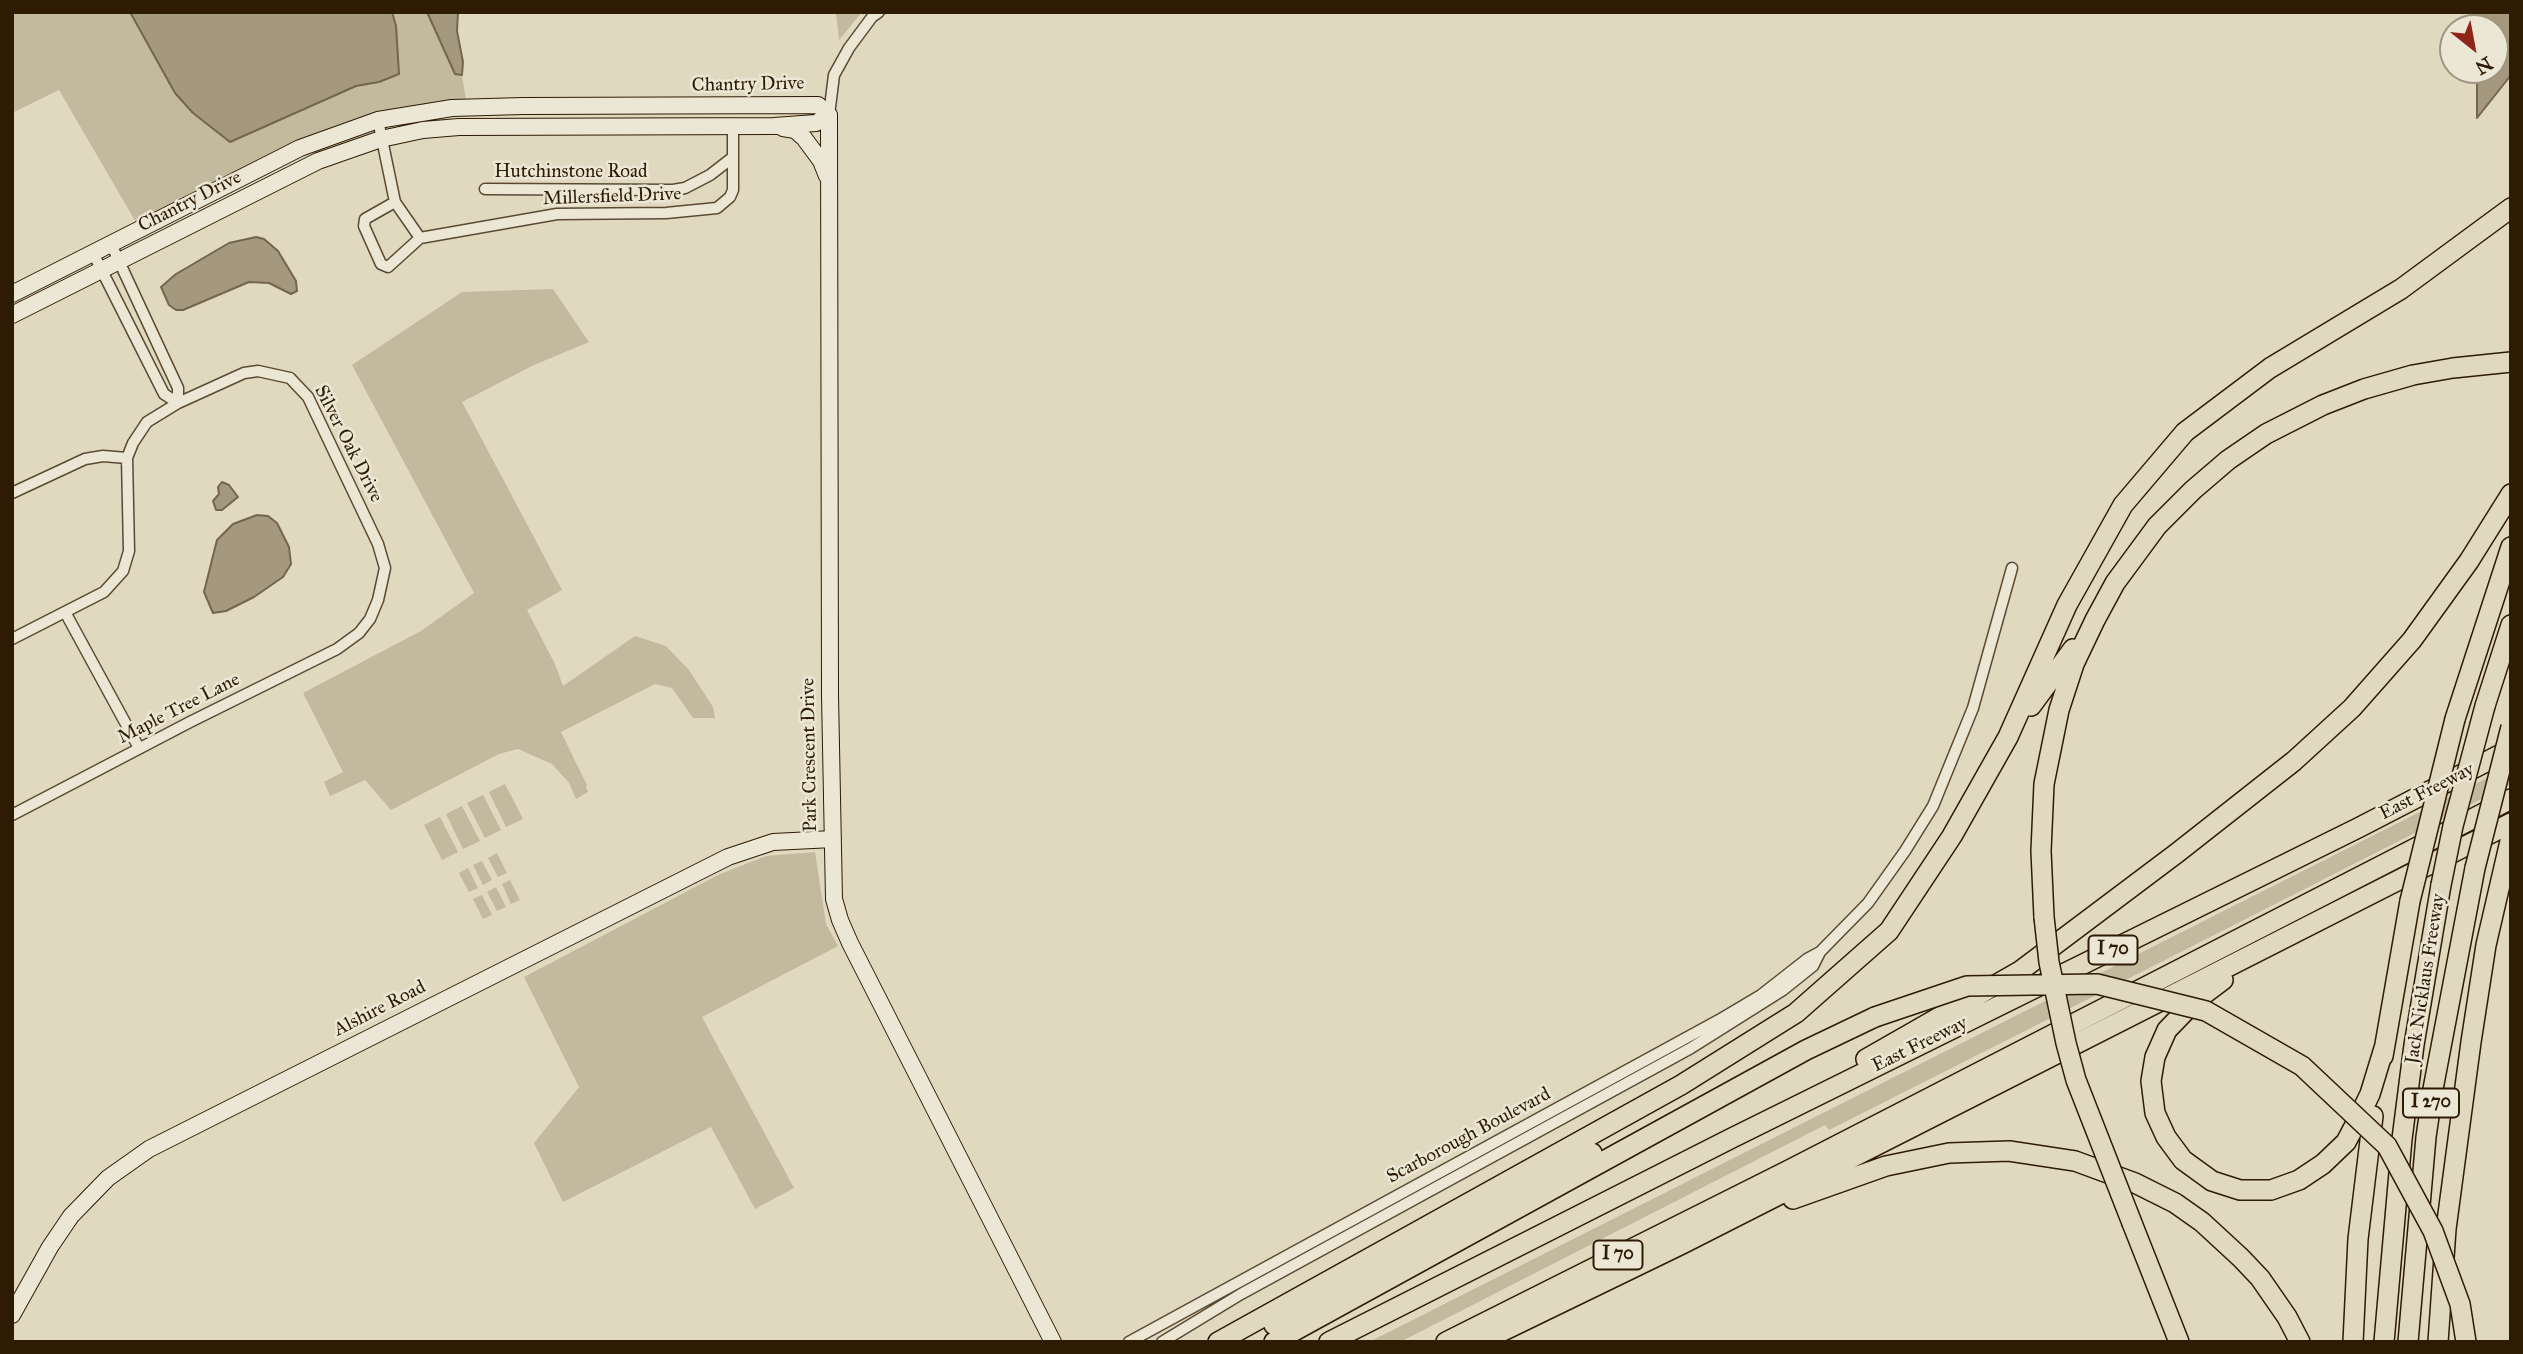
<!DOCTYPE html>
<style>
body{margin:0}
#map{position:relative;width:2523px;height:1354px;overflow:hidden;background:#e1d9bf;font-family:"IM FELL Great Primer",serif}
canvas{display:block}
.frame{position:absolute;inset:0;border:14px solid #2d1b03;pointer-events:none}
.north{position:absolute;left:2439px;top:14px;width:70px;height:70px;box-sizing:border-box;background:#ece6d5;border:2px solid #a09581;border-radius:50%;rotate:149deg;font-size:19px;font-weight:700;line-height:28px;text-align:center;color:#2d1b03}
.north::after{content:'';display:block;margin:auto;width:24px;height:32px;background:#8f2418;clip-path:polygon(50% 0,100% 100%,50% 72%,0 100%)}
</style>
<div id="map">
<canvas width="2523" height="1354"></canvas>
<div class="frame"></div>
<div class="north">N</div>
</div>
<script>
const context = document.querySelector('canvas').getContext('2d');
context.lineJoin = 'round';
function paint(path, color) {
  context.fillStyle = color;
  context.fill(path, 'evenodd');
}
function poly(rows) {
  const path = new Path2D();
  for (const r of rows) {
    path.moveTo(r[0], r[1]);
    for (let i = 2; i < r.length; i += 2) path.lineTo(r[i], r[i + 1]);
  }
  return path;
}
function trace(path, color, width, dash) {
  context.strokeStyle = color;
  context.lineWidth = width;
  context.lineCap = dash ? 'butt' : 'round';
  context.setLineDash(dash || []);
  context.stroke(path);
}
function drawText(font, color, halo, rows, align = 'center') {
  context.font = font + ' "IM FELL Great Primer",serif';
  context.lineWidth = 5;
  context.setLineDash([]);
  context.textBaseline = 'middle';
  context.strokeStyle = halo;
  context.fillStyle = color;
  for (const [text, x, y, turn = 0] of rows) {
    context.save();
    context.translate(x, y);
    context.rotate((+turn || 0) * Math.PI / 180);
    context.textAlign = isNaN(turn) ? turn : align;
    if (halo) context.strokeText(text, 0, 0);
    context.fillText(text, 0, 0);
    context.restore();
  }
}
paint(poly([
 [12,12,130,12,175,93,295,111,356,86,379,82,399,74,396,26,392,12,427,12,455,74,462,75,466,100,380,111,324,130,137,224,59,90,12,113],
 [836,12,862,12,839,40],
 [553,289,589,342,534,365,462,402,562,590,527,610,555,664,563,686,635,636,666,646,689,670,713,707,715,718,693,718,672,688,655,684,561,732,587,785,586,787,588,792,576,799,569,783,552,764,518,749,499,754,391,810,365,780,330,796,324,782,343,772,303,693,421,631,474,593,352,365,462,292],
 [2511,766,2511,784,2112,987,1829,1130,1825,1125,1400,1342,1369,1342],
 [505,784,523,819,506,827,489,792],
 [483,795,501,830,485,838,467,803],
 [462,806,480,841,463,849,446,814],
 [440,817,458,852,442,860,424,825],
 [815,852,826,924,838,946,702,1017,794,1188,755,1209,711,1127,563,1202,534,1143,579,1087,524,977,718,875,766,856],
 [497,853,507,873,498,877,488,858],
 [482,861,492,880,483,885,473,865],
 [468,868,478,888,469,892,459,873],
 [510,880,520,900,511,904,502,884],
 [496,887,506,907,497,911,487,892],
 [482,895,492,915,483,919,473,899]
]), '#c2b99f');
const water = poly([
 [130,12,392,12,396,26,399,74,379,82,356,86,230,142,193,113,175,93,130,12],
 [427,12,458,12,457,31,463,62,462,75,455,74,427,12],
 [2477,12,2511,12,2511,75,2477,118,2477,70,2495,70,2495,28,2477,28,2477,12],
 [256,237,264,239,278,251,296,281,297,291,291,294,269,283,249,282,183,310,176,310,169,305,161,287,176,274,229,243,256,237],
 [222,482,229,485,238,497,222,510,216,510,213,501,219,494,218,487,222,482],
 [257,515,268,516,277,523,289,547,291,564,283,577,254,597,226,611,213,613,204,592,217,540,233,524,257,515]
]);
paint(water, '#a4987f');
trace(water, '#74664d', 2);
const street = poly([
 [829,115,834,75,849,48,872,17,879,12],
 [378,120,395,202,420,238,388,267,381,264,364,226,365,219,395,202],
 [485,189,673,190,685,188,710,175,732,158],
 [420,238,557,214,666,213,717,208,730,197,733,190,733,126],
 [111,244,178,388,178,403],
 [93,253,164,394,178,403],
 [12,493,85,459,103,456,127,458],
 [65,612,139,748],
 [12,639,104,592,123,571,129,551,127,458,133,443,147,422,178,403,244,373,258,371,290,378,308,397,378,544,385,568,378,600,370,619,359,633,337,649,190,722,12,815],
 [1129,1342,1719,1020,1761,995,1807,959,1820,952,1868,903,1905,851,1933,806,1973,708,2012,568],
 [1162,1342,1241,1294,1691,1048,1783,990,1813,966,1820,952]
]);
const secondary = poly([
 [829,115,830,695,834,899,840,920,850,943,1053,1342],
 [783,128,795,130,804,138,821,161,827,176],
 [12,294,300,148,378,120,452,108,523,106,818,105,829,115],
 [12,315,318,161,381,139,423,130,459,127,774,126,816,123,829,115],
 [12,1315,50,1247,71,1216,108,1178,149,1149,728,857,773,842,833,839]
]);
const highway = poly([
 [2031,706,2073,649],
 [2485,706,2511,625],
 [2455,719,2511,547],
 [2044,917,2041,851,2044,784,2059,710,2074,664,2095,620,2115,583,2157,526,2193,490,2228,460,2266,434,2323,405,2364,389,2413,375,2453,368,2511,362],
 [2223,980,2195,1001,2167,1030,2155,1057,2151,1081,2155,1113,2166,1137,2183,1160,2212,1181,2240,1190,2271,1190,2299,1180,2323,1164,2346,1142,2355,1125,2370,1094,2385,1045],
 [2383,1056,2410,901],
 [1866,1059,2020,971,2177,853,2294,761,2352,708,2412,640,2469,561,2511,494],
 [1793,1199,1886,1166,1949,1153,2009,1151,2075,1161,2135,1183,2175,1203,2202,1222,2241,1258,2260,1278,2287,1317,2300,1342],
 [2132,1223,2179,1342],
 [1274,1325,1592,1153],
 [1218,1342,1681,1085,1796,1013,1889,931,1952,836,2008,737,2067,605,2123,505,2185,432,2270,368,2401,289,2511,208],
 [1274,1342,1806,1050,1875,1017],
 [1329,1342,1732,1138,2358,828,2511,749],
 [1446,1342,1789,1170,2511,799],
 [1480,1342,1682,1244,2511,823],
 [2353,1342,2358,1239,2373,1116],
 [2384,1342,2402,1139,2414,1045,2441,885],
 [2408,1342,2426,1137,2433,1089,2475,868],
 [2438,1342,2446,1229,2471,1042,2486,945,2511,837]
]);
trace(street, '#5a4a32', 13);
trace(secondary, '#2d1b03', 18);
trace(highway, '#2d1b03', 22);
trace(street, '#ece6d5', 10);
trace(secondary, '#ece6d5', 16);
trace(highway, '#e1d9bf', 19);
const highwayBridge = poly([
 [2475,868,2511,727],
 [2441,885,2453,826,2485,706],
 [2410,901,2455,719],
 [2044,917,2049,962,2066,1043,2076,1080,2132,1223],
 [1875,1017,1967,986,2097,984,2206,1011,2302,1066,2387,1146,2433,1231,2460,1304,2466,1342]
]);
trace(highwayBridge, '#2d1b03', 22, []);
trace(highwayBridge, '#e1d9bf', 19);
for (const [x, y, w] of [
 [2113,950,49],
 [2431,1103,56],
 [1618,1255,49]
]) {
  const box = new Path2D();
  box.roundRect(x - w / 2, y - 14.5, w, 29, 5);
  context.fillStyle = '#ece6d5';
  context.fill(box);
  trace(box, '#2d1b03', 2);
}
drawText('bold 18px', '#2d1b03', null, [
 ["I 70",2113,950],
 ["I 270",2431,1103],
 ["I 70",1618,1255]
]);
drawText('19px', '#2d1b03', '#ece6d5', [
 ["Chantry Drive",748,85,-1],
 ["Hutchinstone Road",571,172],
 ["Millersfield Drive",612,197,-2],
 ["Chantry Drive",190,202,-27],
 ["Silver Oak Drive",348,444,63],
 ["Maple Tree Lane",179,709,-27],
 ["Park Crescent Drive",810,755,-91],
 ["East Freeway",2427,792,-27],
 ["Jack Nicklaus Freeway",2426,979,-81],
 ["Alshire Road",380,1009,-27],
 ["East Freeway",1920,1045,-26],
 ["Scarborough Boulevard",1469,1136,-28]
]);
</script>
